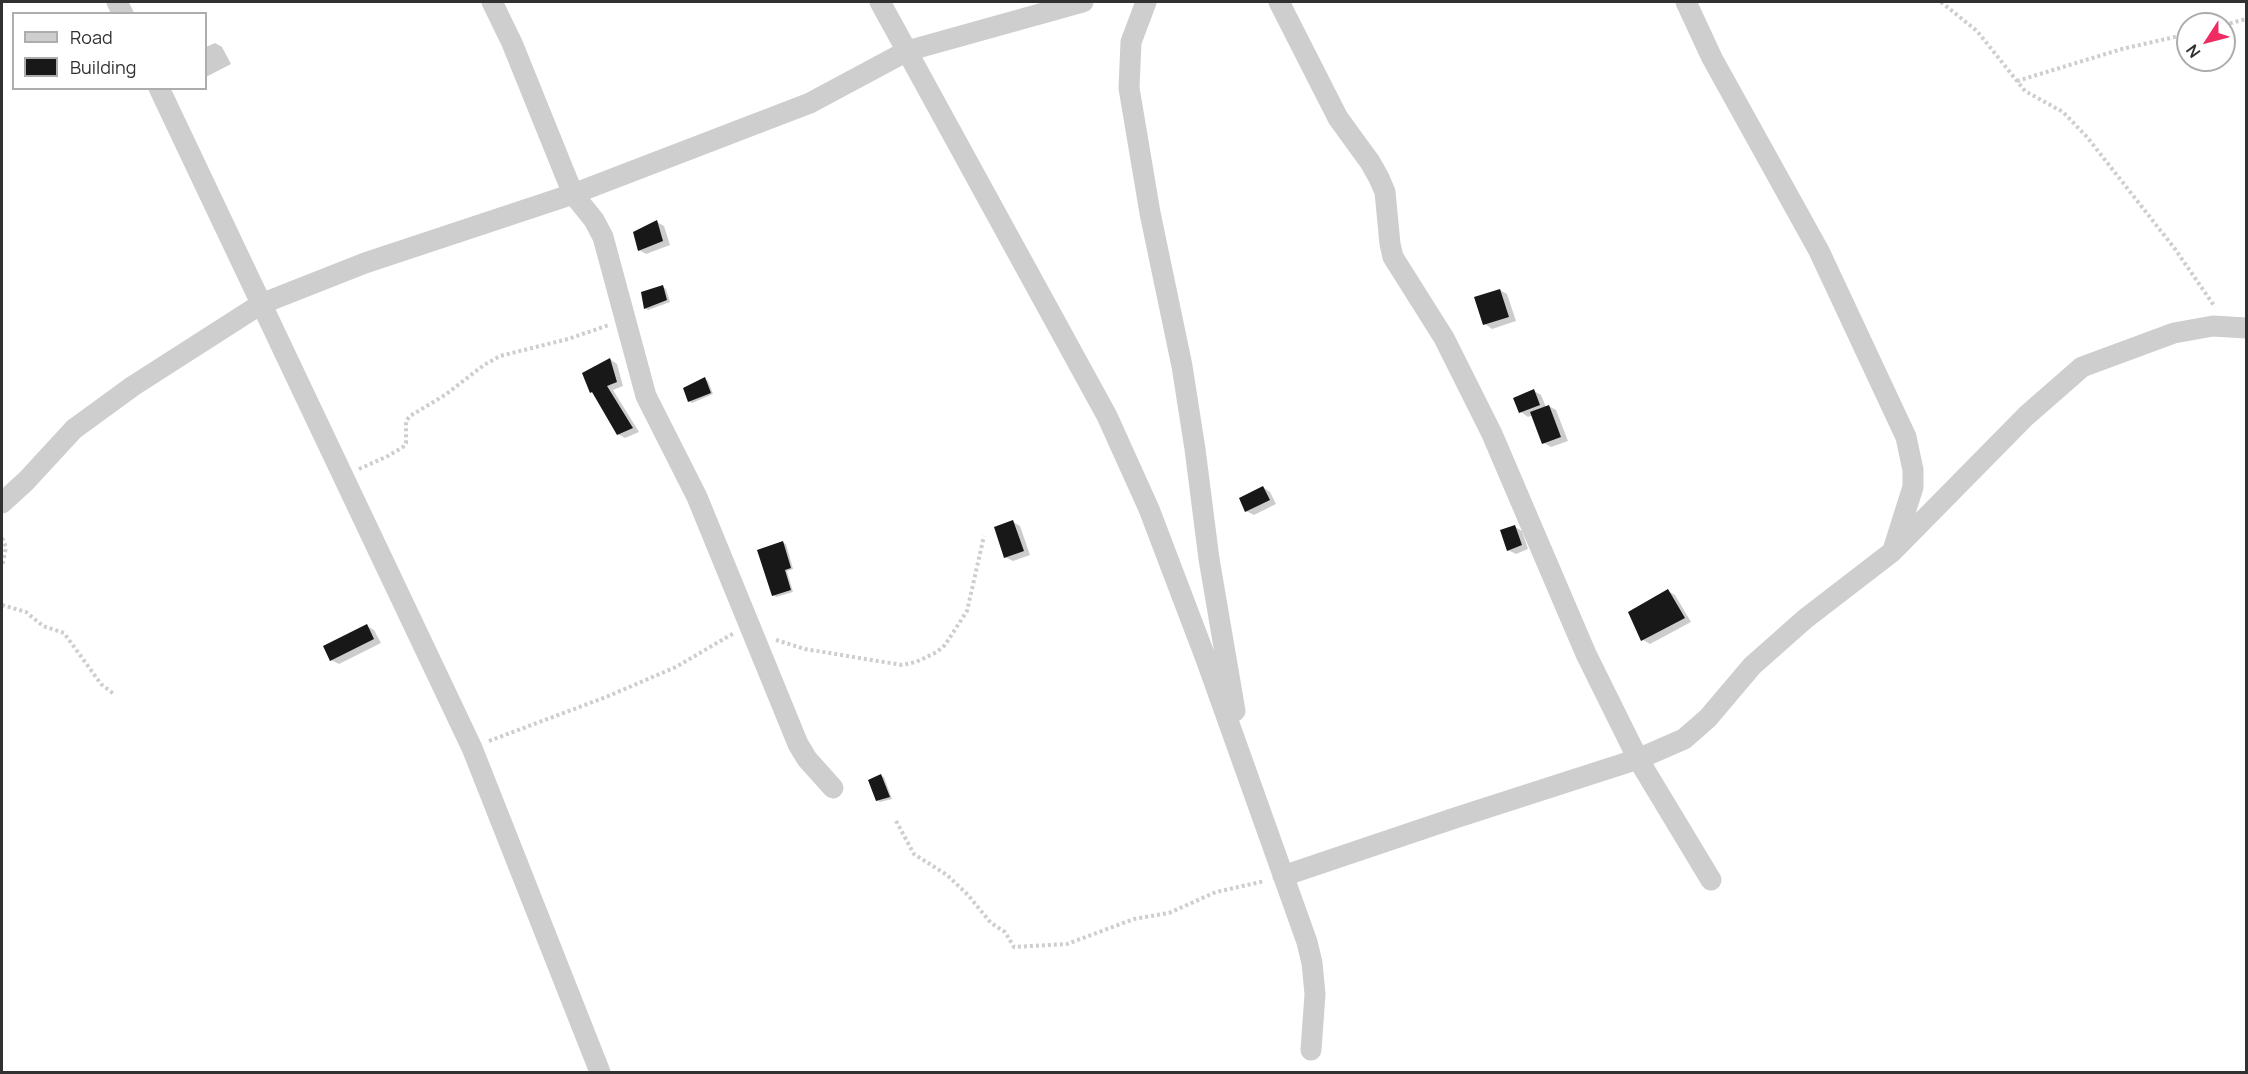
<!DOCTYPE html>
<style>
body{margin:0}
#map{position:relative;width:2248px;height:1074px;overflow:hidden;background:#fff;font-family:Manrope,sans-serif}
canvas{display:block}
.frame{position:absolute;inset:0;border:3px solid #313131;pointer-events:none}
.legend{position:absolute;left:12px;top:12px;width:195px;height:78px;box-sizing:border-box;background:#fff;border:2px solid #adadad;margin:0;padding:8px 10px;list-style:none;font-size:18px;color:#313131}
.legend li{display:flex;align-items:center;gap:12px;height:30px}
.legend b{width:30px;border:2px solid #adadad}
.north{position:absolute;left:2176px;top:12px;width:60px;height:60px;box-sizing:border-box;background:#fff;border:2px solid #adadad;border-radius:50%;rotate:234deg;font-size:16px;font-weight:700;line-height:24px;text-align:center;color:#313131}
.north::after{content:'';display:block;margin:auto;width:21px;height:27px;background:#f02b61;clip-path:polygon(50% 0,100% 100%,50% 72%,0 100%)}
</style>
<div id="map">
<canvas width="2248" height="1074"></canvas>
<div class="frame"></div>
<ul class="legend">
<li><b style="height:8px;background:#cecece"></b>Road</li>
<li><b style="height:16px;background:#181818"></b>Building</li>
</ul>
<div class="north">N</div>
</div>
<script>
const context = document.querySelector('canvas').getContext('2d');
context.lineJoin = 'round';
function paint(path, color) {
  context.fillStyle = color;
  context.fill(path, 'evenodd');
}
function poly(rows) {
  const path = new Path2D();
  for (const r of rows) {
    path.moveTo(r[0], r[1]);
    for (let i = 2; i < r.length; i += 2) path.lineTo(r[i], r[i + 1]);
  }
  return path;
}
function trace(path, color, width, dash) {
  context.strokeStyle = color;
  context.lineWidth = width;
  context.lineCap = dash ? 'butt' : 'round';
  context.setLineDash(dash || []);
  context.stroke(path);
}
paint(poly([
 [215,43,222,47,231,64,206,77,206,47],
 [657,222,664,226,670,245,646,254,639,250],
 [663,287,666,289,670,302,648,310,645,308],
 [1500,290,1507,294,1516,321,1492,329,1485,324],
 [610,359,617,364,623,386,613,390,639,432,625,438,618,434,595,394,591,392],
 [705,379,708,381,713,394,692,403,689,401],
 [1534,391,1541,395,1546,407,1549,406,1556,410,1568,441,1551,447,1544,443,1533,415,1528,417,1521,412],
 [1263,487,1270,492,1276,504,1254,515,1246,511],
 [1013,522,1020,526,1030,555,1013,561,1005,557],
 [1515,527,1522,531,1528,549,1516,554,1508,550],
 [783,543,786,544,793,569,787,571,793,592,776,597,773,595],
 [1668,591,1675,595,1691,622,1650,644,1643,640],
 [367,626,374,630,381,643,339,664,331,660],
 [881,776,884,777,892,799,880,802,877,800]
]), '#0003');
paint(poly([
 [657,220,663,241,638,251,633,232],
 [663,285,667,300,644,309,641,292],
 [1500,289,1509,317,1483,325,1474,297],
 [610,358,617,382,607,386,633,428,617,435,592,392,590,393,582,373],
 [705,377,711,393,688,402,683,388],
 [1534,389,1540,405,1519,413,1513,398],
 [1549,405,1561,437,1542,444,1530,412],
 [1263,486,1270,500,1245,512,1239,498],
 [1013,520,1024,551,1004,558,994,527],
 [1515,525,1522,545,1507,551,1500,530],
 [783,541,791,568,785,570,791,590,772,596,757,550],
 [1668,589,1685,618,1641,641,1628,612],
 [367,624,374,639,330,661,323,646],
 [881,774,890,797,876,801,868,780]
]), '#181818');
trace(poly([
 [1941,2,1977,31,2025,91,2063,112,2087,137,2175,249,2215,307],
 [2224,25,2246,19],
 [2017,81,2122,49,2188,34],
 [359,469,388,456,403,447,406,443,406,421,410,416,445,395,484,365,500,356,568,339,609,325],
 [2,538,6,547,2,567],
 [2,605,26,612,43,626,64,633,101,684,114,694],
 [776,640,805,649,902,665,916,662,937,652,945,645,967,611,984,536],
 [489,741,606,697,676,667,734,633],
 [896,821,914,854,947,875,968,895,991,923,1005,932,1014,947,1067,944,1134,919,1169,913,1216,892,1265,881]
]), '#cecece', 4, [3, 3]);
trace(poly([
 [117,2,123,14],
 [492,2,512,43,573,194,594,220,603,237,646,396,697,497,798,744,807,759,833,788],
 [880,2,1107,416,1149,509,1206,659,1307,942,1312,963,1315,994,1311,1050],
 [1146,2,1131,42,1129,88,1150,213,1182,366,1195,449,1209,559,1235,711],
 [1279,2,1338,118,1370,162,1379,178,1385,192,1390,244,1393,257,1444,338,1492,434,1586,654,1638,759,1711,880],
 [1686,2,1712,58,1819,251,1906,437,1913,470,1913,487,1894,547],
 [159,88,472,748,600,1072],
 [2,503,26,481,74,429,133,386,261,304,365,263,573,194,810,103,907,51,1083,2],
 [1283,876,1455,818,1638,759,1684,739,1708,718,1752,666,1805,619,1892,552,2026,416,2082,367,2174,333,2213,326,2246,328]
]), '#cecece', 21);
</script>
